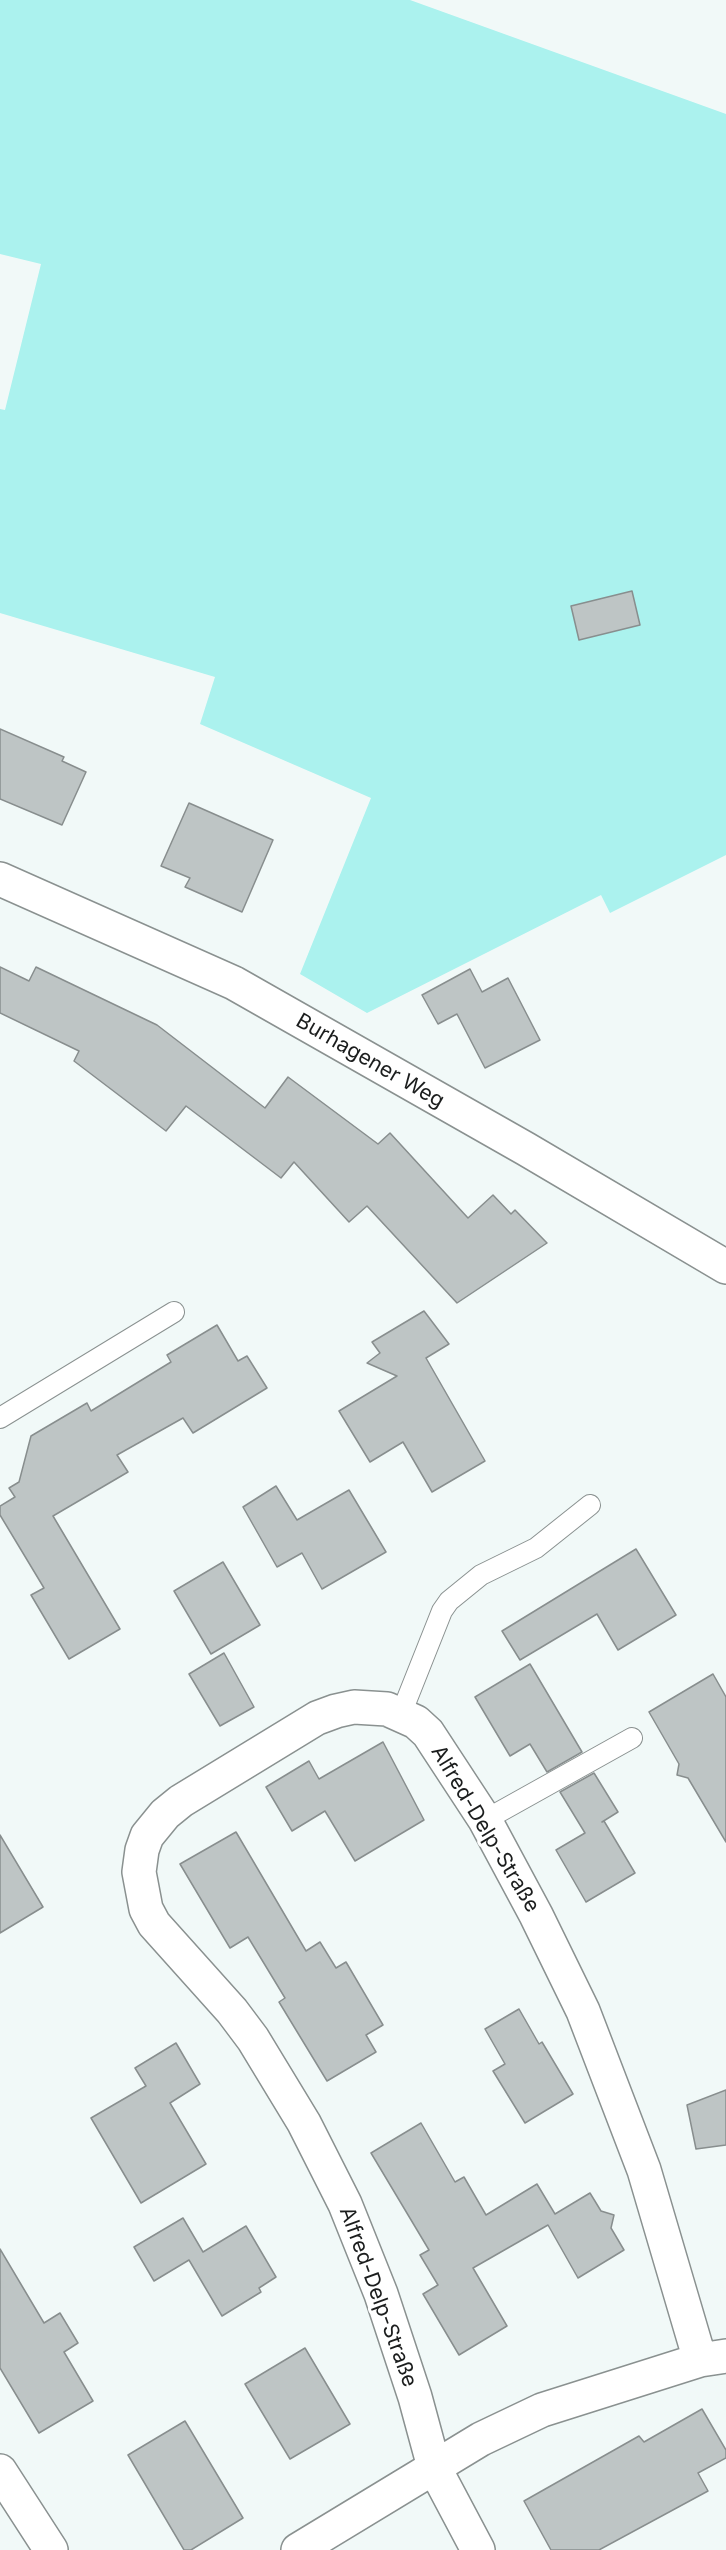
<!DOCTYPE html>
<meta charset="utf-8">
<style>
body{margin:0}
canvas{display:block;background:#f1f9f8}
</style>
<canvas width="726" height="2550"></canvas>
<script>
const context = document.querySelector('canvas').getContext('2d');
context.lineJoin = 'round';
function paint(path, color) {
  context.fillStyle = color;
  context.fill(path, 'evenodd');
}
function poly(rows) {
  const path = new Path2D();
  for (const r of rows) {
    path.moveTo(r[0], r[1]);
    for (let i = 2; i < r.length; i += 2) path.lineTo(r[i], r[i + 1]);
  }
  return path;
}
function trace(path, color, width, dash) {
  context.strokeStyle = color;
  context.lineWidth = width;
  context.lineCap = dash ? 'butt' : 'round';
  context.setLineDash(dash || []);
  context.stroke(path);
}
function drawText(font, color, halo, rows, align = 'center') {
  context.font = font + ' Inter,sans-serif';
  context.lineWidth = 6;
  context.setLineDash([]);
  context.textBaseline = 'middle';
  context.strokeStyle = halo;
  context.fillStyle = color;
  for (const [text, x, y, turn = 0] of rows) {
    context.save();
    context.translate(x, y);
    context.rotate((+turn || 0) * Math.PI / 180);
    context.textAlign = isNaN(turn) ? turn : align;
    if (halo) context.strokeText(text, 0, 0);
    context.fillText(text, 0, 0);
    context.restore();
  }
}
paint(poly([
 [0,0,410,0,726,114,726,855,610,913,601,895,367,1013,300,974,371,798,200,724,215,677,0,613,0,409,5,410,41,264,0,254]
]), '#abf2ee');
const building = poly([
 [632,591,640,625,579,640,571,606,632,591],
 [0,729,64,757,62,761,86,772,62,825,0,799,0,729],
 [189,803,273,840,242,912,185,887,190,878,161,866,189,803],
 [0,967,29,981,36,967,157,1025,265,1108,288,1077,378,1144,390,1133,468,1218,493,1195,511,1214,515,1210,547,1243,457,1303,367,1206,349,1222,294,1162,281,1178,186,1106,166,1131,74,1061,79,1051,0,1013,0,967],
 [470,969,482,992,508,978,540,1040,485,1068,457,1014,438,1024,422,995,470,969],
 [424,1311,449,1344,426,1358,485,1461,432,1492,403,1442,370,1462,339,1411,397,1376,367,1363,380,1353,372,1342,424,1311],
 [217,1325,238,1361,247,1356,267,1388,193,1433,183,1418,117,1455,128,1472,53,1516,120,1629,69,1659,31,1595,44,1588,0,1515,0,1506,15,1497,9,1488,19,1482,31,1436,87,1403,91,1411,171,1362,167,1355,217,1325],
 [276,1486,297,1520,349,1490,386,1552,322,1589,302,1553,277,1567,243,1507,276,1486],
 [636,1549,676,1615,618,1650,597,1614,520,1660,502,1631,636,1549],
 [223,1562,260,1625,211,1654,174,1591,223,1562],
 [224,1653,254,1707,220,1726,189,1674,224,1653],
 [530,1664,582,1752,547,1772,530,1744,510,1756,475,1697,530,1664],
 [713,1674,726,1697,726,1842,688,1778,677,1775,679,1764,649,1712,713,1674],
 [383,1742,424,1820,355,1861,325,1811,292,1831,266,1787,309,1761,319,1779,383,1742],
 [594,1773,618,1812,602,1822,604,1821,635,1873,586,1902,556,1850,585,1833,560,1792,594,1773],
 [236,1832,306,1951,320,1942,336,1968,346,1962,383,2025,366,2035,376,2052,327,2081,279,2002,285,1998,248,1937,230,1948,180,1864,236,1832],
 [0,1835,43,1907,0,1933,0,1835],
 [519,2009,539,2044,542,2042,573,2094,525,2123,493,2071,505,2064,485,2029,519,2009],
 [176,2043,200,2084,170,2103,206,2164,141,2203,91,2118,146,2086,135,2068,176,2043],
 [726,2090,726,2145,696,2149,687,2105,726,2090],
 [421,2123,455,2182,464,2177,486,2215,537,2184,555,2214,590,2193,601,2211,614,2215,611,2228,624,2250,578,2278,548,2225,473,2268,507,2326,459,2355,423,2294,438,2285,420,2255,429,2250,371,2153,421,2123],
 [183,2218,203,2252,246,2226,276,2277,259,2288,261,2292,222,2316,189,2260,154,2281,134,2247,183,2218],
 [0,2249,44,2323,60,2313,78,2343,64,2352,93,2401,39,2433,0,2368,0,2249],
 [305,2348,350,2424,290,2459,245,2384,305,2348],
 [702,2409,726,2450,726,2458,698,2473,708,2491,599,2550,551,2550,524,2501,639,2436,644,2442,702,2409],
 [185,2421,243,2518,191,2550,184,2550,128,2455,185,2421]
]);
paint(building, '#bec5c5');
trace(building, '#888e8e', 1.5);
const service = poly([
 [0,1418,174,1312],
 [401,1714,442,1611,449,1601,481,1575,536,1548,590,1505],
 [485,1820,632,1738]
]);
const minor = poly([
 [0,879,234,983,526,1149,726,1267],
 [0,2471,51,2550],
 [298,2550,481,2439,542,2410,700,2360,726,2356],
 [478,2550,434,2467,415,2397,381,2294,345,2204,304,2123,253,2039,232,2011,154,1924,146,1909,139,1872,142,1850,147,1836,165,1814,181,1801,317,1718,336,1711,354,1707,387,1709,416,1722,428,1733,485,1820,536,1915,583,2011,644,2170,700,2360]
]);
trace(service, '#8a9190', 22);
trace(minor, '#8a9190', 36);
trace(service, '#fff', 20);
trace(minor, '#fff', 33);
drawText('21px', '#1b1d1d', '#fff', [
 ["Burhagener Weg",370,1061,30],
 ["Alfred-Delp-Straße",485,1829,59],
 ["Alfred-Delp-Straße",378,2297,70]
]);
</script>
